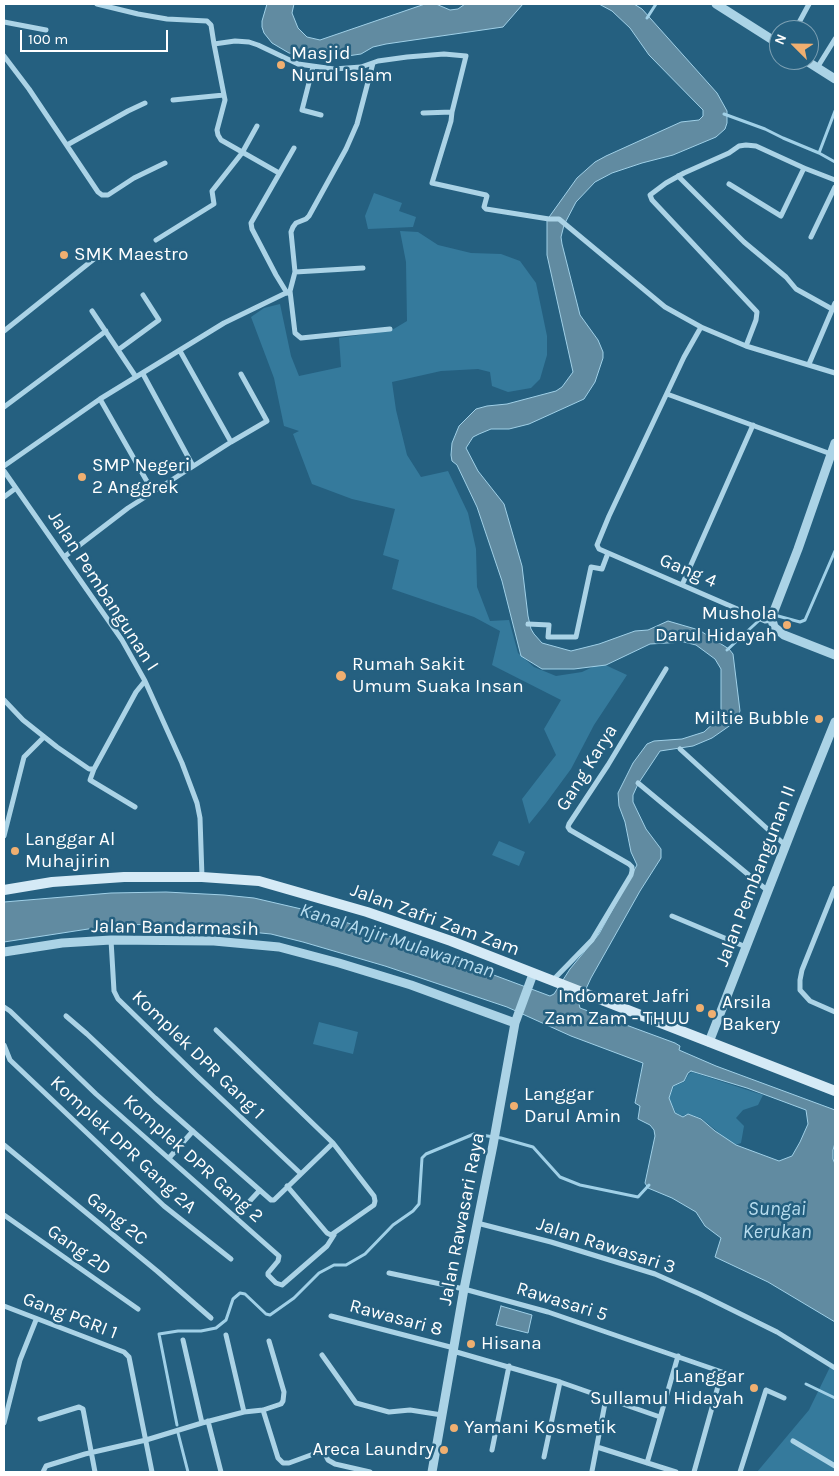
<!DOCTYPE html>
<style>
body{margin:0}
#map{position:relative;width:839px;height:1476px;overflow:hidden;background:#256080;font-family:Karla,sans-serif}
canvas{display:block}
.frame{position:absolute;inset:0;border:5px solid #fff;pointer-events:none}
.north{position:absolute;left:769px;top:20px;width:50px;height:50px;box-sizing:border-box;background:#256080;border:1px solid #7ca0b3;border-radius:50%;rotate:293deg;font-size:14px;font-weight:700;line-height:20px;text-align:center;color:#fff}
.north::after{content:'';display:block;margin:auto;width:18px;height:22px;background:#f0af70;clip-path:polygon(50% 0,100% 100%,50% 72%,0 100%)}
.scale{position:absolute;left:20px;top:30px;width:148px;height:22px;box-sizing:border-box;border:2px solid #fff;border-top:0;padding-left:6px;font-size:15px;line-height:18px;white-space:nowrap;color:#fff;-webkit-text-stroke:4px #256080;paint-order:stroke}
</style>
<div id="map">
<canvas width="839" height="1476"></canvas>
<div class="frame"></div>
<div class="north">N</div>
<div class="scale">100 m</div>
</div>
<script>
const context = document.querySelector('canvas').getContext('2d');
context.lineJoin = 'round';
function paint(path, color) {
  context.fillStyle = color;
  context.fill(path, 'evenodd');
}
function poly(rows) {
  const path = new Path2D();
  for (const r of rows) {
    path.moveTo(r[0], r[1]);
    for (let i = 2; i < r.length; i += 2) path.lineTo(r[i], r[i + 1]);
  }
  return path;
}
function trace(path, color, width, dash) {
  context.strokeStyle = color;
  context.lineWidth = width;
  context.lineCap = dash ? 'butt' : 'round';
  context.setLineDash(dash || []);
  context.stroke(path);
}
function drawText(font, color, halo, rows, align = 'center') {
  context.font = font + ' Karla,sans-serif';
  context.lineWidth = 5;
  context.setLineDash([]);
  context.textBaseline = 'middle';
  context.strokeStyle = halo;
  context.fillStyle = color;
  for (const [text, x, y, turn = 0] of rows) {
    context.save();
    context.translate(x, y);
    context.rotate((+turn || 0) * Math.PI / 180);
    context.textAlign = isNaN(turn) ? turn : align;
    if (halo) context.strokeText(text, 0, 0);
    context.fillText(text, 0, 0);
    context.restore();
  }
}
paint(poly([
 [374,193,402,203,399,211,416,217,413,227,368,229,365,216],
 [400,231,418,232,438,245,471,253,501,254,520,261,536,283,547,336,547,355,540,379,531,388,508,392,492,386,490,372,478,369,441,371,392,382,396,410,407,455,421,477,448,471,468,513,476,549,477,587,490,621,509,620,518,653,534,667,556,676,582,672,601,663,627,675,594,725,571,769,546,803,529,824,522,799,556,755,544,729,561,700,492,665,500,631,474,617,392,589,399,560,383,555,395,509,352,499,312,484,293,434,299,431,284,426,274,378,251,317,264,308,280,304,291,356,299,376,341,367,339,338,392,330,407,321,406,262],
 [499,841,525,852,519,866,492,855],
 [319,1022,358,1032,353,1054,313,1044],
 [692,1072,763,1095,758,1105,743,1110,736,1118,744,1126,741,1143,735,1145,730,1142,701,1118,688,1114,683,1116,676,1113,669,1098,674,1086,684,1082,689,1074],
 [830,1367,835,1370,835,1472,757,1472,809,1410]
]), '#357a9c');
const water = poly([
 [267,4,294,4,292,13,298,28,307,37,320,40,425,4,436,4,450,10,458,9,465,4,523,4,503,27,386,44,373,47,361,54,327,59,289,53,272,43,264,33,262,27,262,21,267,4],
 [599,4,634,4,642,9,717,93,727,111,727,123,725,129,716,137,673,155,642,163,612,173,595,182,576,202,564,225,561,237,562,244,580,315,598,340,603,352,603,358,595,382,584,399,529,424,509,429,491,429,479,434,473,437,466,448,478,471,504,504,522,566,528,616,531,629,534,634,542,643,571,651,599,644,635,631,648,630,668,621,699,630,729,649,733,654,740,711,735,722,712,738,693,746,660,751,638,784,633,795,633,802,646,829,661,849,661,858,640,891,591,978,579,1004,580,1008,675,1043,680,1046,679,1050,716,1066,835,1110,835,1143,833,1150,833,1159,835,1164,835,1322,768,1282,715,1257,721,1238,705,1226,696,1212,672,1198,648,1188,645,1183,655,1136,654,1130,650,1125,638,1119,640,1106,635,1103,643,1063,571,1036,507,1007,385,966,303,942,271,934,169,924,114,925,4,942,4,902,111,893,166,892,224,895,254,898,310,911,392,937,550,996,554,994,570,969,599,934,637,865,631,852,625,822,619,806,618,793,633,763,647,744,654,741,682,739,704,732,717,720,721,709,721,669,715,659,696,645,684,642,650,644,606,665,574,669,542,669,521,656,502,581,477,507,457,465,452,461,451,455,452,443,459,426,476,409,487,406,507,404,556,391,562,387,573,372,547,255,547,220,577,178,595,162,606,156,681,122,699,120,703,116,703,110,649,55,630,28,612,11,599,4],
 [691,1071,747,1088,806,1110,808,1124,800,1142,792,1156,779,1161,736,1145,715,1131,701,1119,688,1114,683,1117,675,1113,669,1098,673,1086,684,1081,688,1073,691,1071],
 [501,1306,532,1315,528,1333,496,1325,501,1306]
]);
paint(water, '#618ba1');
trace(water, '#a0d0e7', 1);
trace(poly([
 [647,18,656,4],
 [724,114,765,129,783,138,819,153,835,162],
 [819,153,835,111],
 [727,650,767,613,800,622,805,620,835,551],
 [806,1384,835,1398],
 [177,1425,159,1334,178,1331,201,1331,216,1328,226,1320,233,1299,240,1293,245,1294,266,1314,270,1315,294,1298,319,1273,334,1265,346,1265,365,1254,393,1225,413,1211,419,1204,422,1158,426,1154,474,1134,501,1138,533,1147,560,1177,580,1185,638,1197,649,1185],
 [178,1433,188,1472]
]), '#a0d0e7', 3);
trace(poly([
 [97,4,138,14,167,19,207,21,211,25,214,44],
 [4,22,46,30],
 [795,30,809,4],
 [4,56,29,89,98,192,102,195,108,195,134,178,165,163],
 [373,63,357,124,346,149,309,216,306,219,296,223,293,227,291,232,295,272,290,291,295,333,301,338,390,329],
 [313,67,302,110,321,115],
 [817,68,835,39],
 [173,100,224,95],
 [452,112,451,121,432,183,486,195,487,196,484,207,486,209,549,219,559,219,665,307,701,327,746,346,835,373],
 [67,145,128,111,145,103],
 [279,173,221,140,218,135,217,130,225,100,224,95,214,44,235,41,249,42,258,45,298,64,334,69,361,67,378,61,407,57,444,54,466,56,452,112,423,113],
 [678,176,744,242,786,277,796,289,832,309],
 [729,184,781,216,804,168],
 [811,237,835,187],
 [156,240,214,204,212,191,242,153,257,126],
 [295,272,363,268],
 [287,293,276,275,252,229,251,223,294,148],
 [92,311,136,377],
 [701,327,684,357,609,516,597,545,599,549,765,621,772,620],
 [4,331,99,255],
 [746,346,756,320,757,312,652,200,650,195,666,183,684,173,729,153,739,146,746,145,756,146,804,168,835,180],
 [118,350,159,320,143,295],
 [180,351,231,442],
 [809,364,835,303],
 [143,374,193,466],
 [667,394,831,454],
 [100,399,153,492],
 [4,407,106,331],
 [4,466,100,399,224,323,290,291],
 [4,471,122,640,145,681,182,763,197,803,200,818,202,877],
 [4,497,16,488],
 [64,557,128,508,231,442,267,421,241,374],
 [682,585,753,425],
 [528,624,549,625,548,637,576,637,591,567,602,569,608,553],
 [4,700,23,720,57,747,89,769,94,769,136,692,145,681],
 [680,749,785,845],
 [94,769,90,780,135,807],
 [638,783,768,891],
 [4,836,24,757,44,737],
 [835,888,802,970,800,980,800,990,810,1001,835,1012],
 [672,916,746,947],
 [111,940,114,991,118,999,196,1075,300,1173],
 [553,980,592,940,631,875,632,871,632,867,629,864,570,830,568,827,569,824,608,765,666,669],
 [4,1007,10,1011,96,1094,279,1256,278,1261,268,1273,268,1275,276,1283,282,1285,327,1246,334,1235],
 [66,1016,87,1034,155,1098,271,1200,274,1200,333,1143],
 [216,1030,333,1143,374,1196,375,1201,374,1205,331,1235,327,1233,287,1186],
 [4,1045,10,1060,164,1206,231,1259],
 [4,1145,157,1271,211,1318],
 [169,1158,193,1131],
 [4,1215,138,1309],
 [235,1217,260,1190],
 [477,1223,551,1242,655,1274,700,1294,777,1332,835,1368],
 [389,1273,464,1289,548,1312,722,1372,694,1472],
 [4,1306,124,1352,129,1357,152,1472],
 [331,1316,454,1348],
 [226,1335,244,1412],
 [183,1340,202,1423],
 [453,1351,560,1382,660,1417],
 [322,1355,356,1403,389,1412,410,1410,442,1415],
 [263,1410,278,1458,283,1463,289,1463,319,1452,325,1454,328,1460,335,1464,370,1472],
 [40,1419,79,1407,83,1409,95,1472],
 [208,1421,221,1472],
 [4,1423,20,1360,36,1320],
 [793,1441,835,1466],
 [597,1447,676,1472],
 [492,1450,509,1366],
 [544,1457,560,1382],
 [647,1463,678,1356],
 [592,1471,606,1398],
 [43,1472,46,1466,85,1454,146,1440,202,1423,244,1412,263,1410,281,1404,283,1401,284,1392,269,1341],
 [740,1472,766,1390,784,1398]
]), '#abd3e6', 5);
trace(poly([
 [716,4,779,44],
 [805,60,835,79],
 [835,443,798,549,774,611,772,620,774,627,784,635,835,655],
 [4,952,62,943,111,940,214,941,279,947,339,963,411,985,515,1023],
 [709,1042,801,806,835,722],
 [432,1472,464,1289,493,1145,515,1023,533,974]
]), '#abd3e6', 9);
trace(poly([
 [4,890,52,882,124,877,202,877,259,881,367,912,451,941,835,1091]
]), '#d5eaf6', 10);
for (const [x, y, r, color] of [
 [281,65,5,"#f0af70"],
 [64,255,5,"#f0af70"],
 [82,477,5,"#f0af70"],
 [787,625,5,"#f0af70"],
 [341,676,6,"#f0af70"],
 [819,719,5,"#f0af70"],
 [15,851,5,"#f0af70"],
 [700,1008,5,"#f0af70"],
 [712,1014,5,"#f0af70"],
 [514,1106,5,"#f0af70"],
 [471,1344,5,"#f0af70"],
 [754,1388,5,"#f0af70"],
 [454,1428,5,"#f0af70"],
 [444,1450,5,"#f0af70"]
]) {
  const dot = new Path2D();
  dot.arc(x, y, r, 0, 2 * Math.PI);
  context.fillStyle = color;
  context.fill(dot);
  trace(dot, '#256080', 2);
}
drawText('19px', '#fff', '#256080', [
 ["Masjid",291,54],
 ["Nurul Islam",291,76],
 ["SMK Maestro",74,255],
 ["SMP Negeri",92,466],
 ["2 Anggrek",92,488],
 ["Mushola",777,614,"right"],
 ["Darul Hidayah",777,636,"right"],
 ["Rumah Sakit",352,665],
 ["Umum Suaka Insan",352,687],
 ["Miltie Bubble",809,719,"right"],
 ["Langgar Al",25,840],
 ["Muhajirin",25,862],
 ["Indomaret Jafri",690,997,"right"],
 ["Zam Zam - THUU",690,1019,"right"],
 ["Arsila",722,1003],
 ["Bakery",722,1025],
 ["Langgar",524,1095],
 ["Darul Amin",524,1117],
 ["Hisana",481,1344],
 ["Langgar",744,1377,"right"],
 ["Sullamul Hidayah",744,1399,"right"],
 ["Yamani Kosmetik",464,1428],
 ["Areca Laundry",434,1450,"right"]
], 'left');
drawText('19px', '#fff', '#256080', [
 ["Gang 4",688,571,23],
 ["Jalan Pembangunan I",103,591,57],
 ["Gang Karya",587,768,-58],
 ["Jalan Pembangunan II",756,876,-69],
 ["Jalan Zafri Zam Zam",435,920,20],
 ["Jalan Bandarmasih",175,928,1],
 ["Komplek DPR Gang 1",198,1055,44],
 ["Komplek DPR Gang 2A",123,1145,43],
 ["Komplek DPR Gang 2",193,1159,42],
 ["Gang 2C",117,1219,39],
 ["Jalan Rawasari Raya",462,1219,-79],
 ["Jalan Rawasari 3",606,1246,18],
 ["Gang 2D",79,1250,35],
 ["Rawasari 5",562,1302,17],
 ["Gang PGRI 1",70,1316,21],
 ["Rawasari 8",396,1318,15]
]);
drawText('italic 20px', '#b7dcee', '#256080', [
 ["Kanal Anjir Mulawarman",397,941,18],
 ["Sungai",777,1209],
 ["Kerukan",777,1232]
]);
</script>
